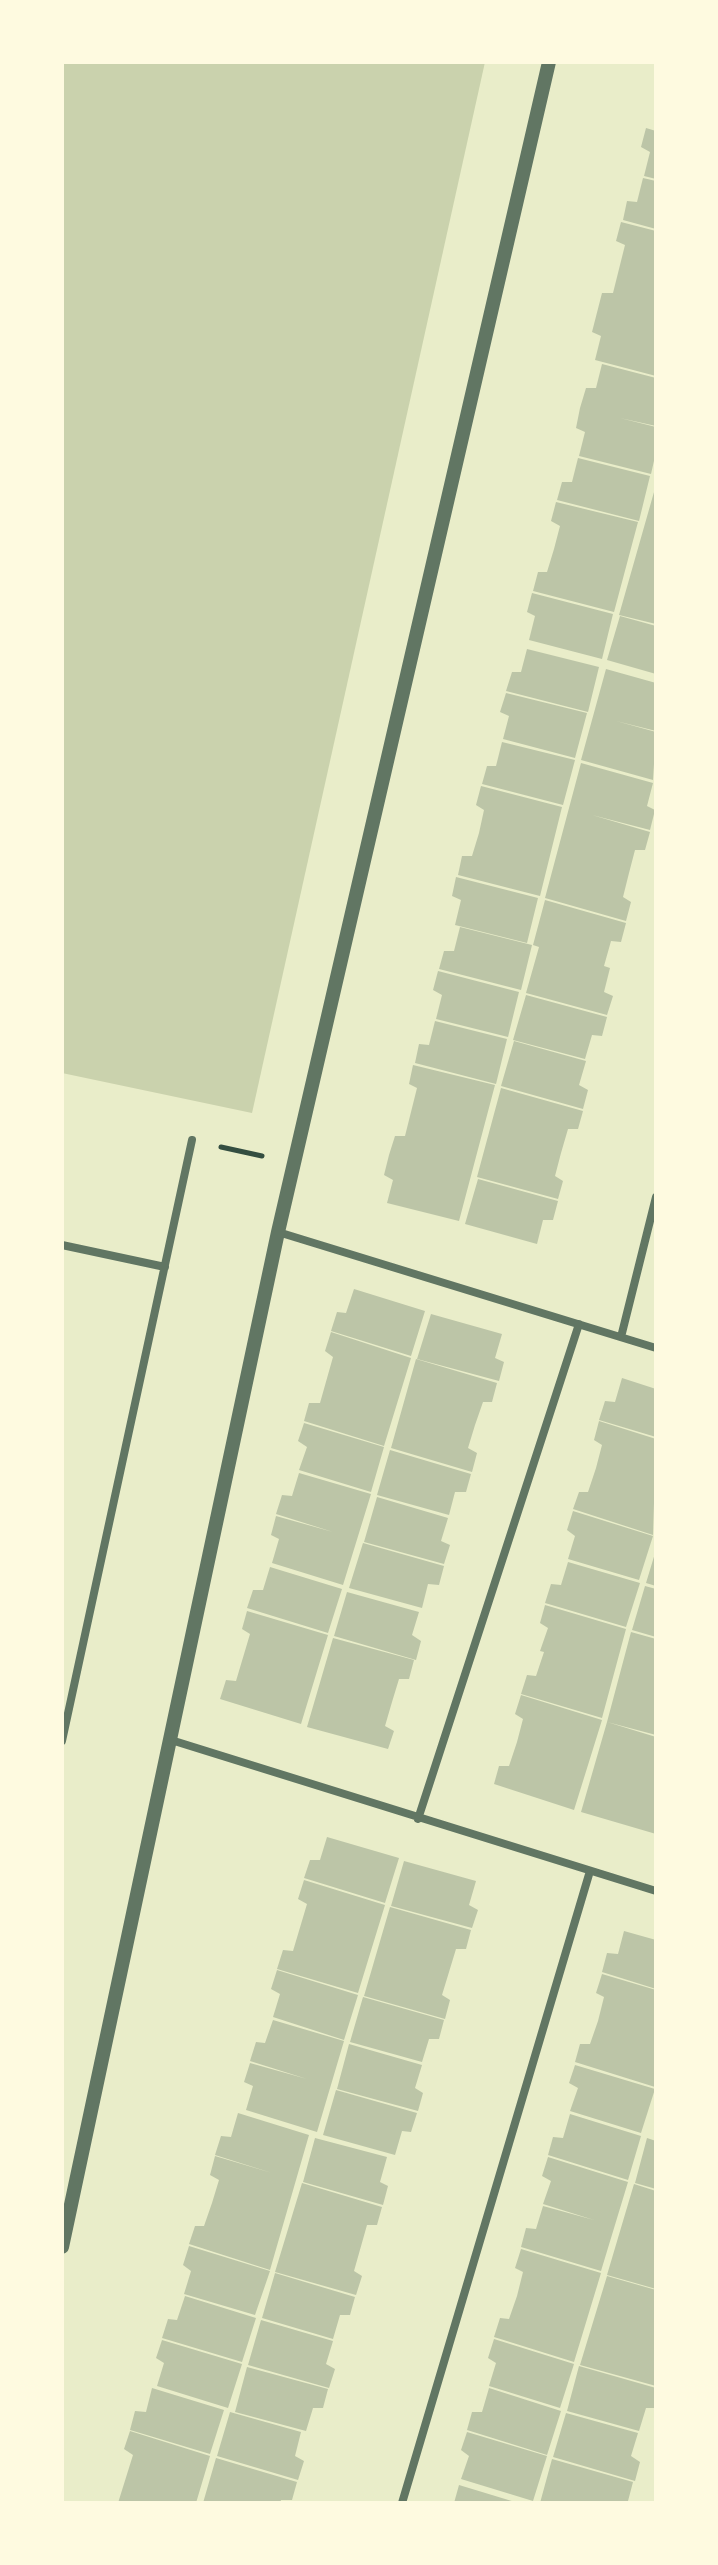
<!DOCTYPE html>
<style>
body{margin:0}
#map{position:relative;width:718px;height:2565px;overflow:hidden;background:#e9edc9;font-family:Bitter,serif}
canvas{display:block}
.frame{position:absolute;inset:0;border:64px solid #fefae0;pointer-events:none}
</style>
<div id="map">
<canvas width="718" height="2565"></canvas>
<div class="frame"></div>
</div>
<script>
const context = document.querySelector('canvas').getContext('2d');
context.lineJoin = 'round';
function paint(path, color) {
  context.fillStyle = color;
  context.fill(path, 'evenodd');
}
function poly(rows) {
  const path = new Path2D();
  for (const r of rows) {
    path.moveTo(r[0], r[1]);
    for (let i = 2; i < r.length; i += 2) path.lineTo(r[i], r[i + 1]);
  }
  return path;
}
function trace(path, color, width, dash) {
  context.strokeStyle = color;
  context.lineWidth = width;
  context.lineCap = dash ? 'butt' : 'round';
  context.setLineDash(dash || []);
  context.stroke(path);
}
paint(poly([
 [62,62,485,62,252,1113,62,1073]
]), '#cad2ad');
paint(poly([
 [646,128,656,131,656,179,644,176,650,152,641,147],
 [643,178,656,181,656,229,623,220,627,201,637,202],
 [621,222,656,231,656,376,595,360,601,336,592,332,602,293,613,293,625,245,616,241],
 [602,364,656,378,656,426,620,418,656,427,656,452,651,474,579,456,585,432,576,428,580,408,586,388,596,388],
 [578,458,650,476,639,521,557,500,562,482,572,482],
 [656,485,656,624,619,615],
 [556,502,638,522,614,612,533,591,538,572,547,572,554,549,560,526,551,521],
 [532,593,613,614,602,659,529,640,535,616,527,612],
 [620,616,656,626,656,674,607,660],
 [527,649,599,667,588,712,506,691,512,672,521,672],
 [606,669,656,683,656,731,616,721,656,732,653,780,581,760],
 [506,693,587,713,575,758,503,739,509,716,500,712],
 [502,742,575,760,563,805,482,784,487,766,496,766],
 [581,763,653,783,647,806,655,810,650,830,592,815,650,832,645,850,635,850,629,873,623,897,631,902,626,921,545,898],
 [481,786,562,807,540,896,458,875,462,856,472,856,479,833,484,810,476,805],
 [456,877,538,898,527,943,455,925,461,900,452,896],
 [545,900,626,923,621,942,611,941,604,966,610,968,604,992,613,996,607,1015,526,993,539,947,533,945],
 [460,927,532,945,521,990,439,969,444,951,454,951],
 [438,971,519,992,508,1037,436,1019,442,995,433,990],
 [526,995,607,1017,602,1036,592,1035,585,1059,513,1040],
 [435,1021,507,1039,496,1084,415,1063,419,1044,429,1045],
 [514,1041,586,1061,579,1085,588,1090,583,1109,501,1086],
 [413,1065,495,1085,459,1221,387,1203,393,1180,384,1175,389,1155,395,1136,405,1136,417,1088,409,1084],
 [501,1088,583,1111,578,1129,568,1129,561,1153,555,1176,563,1181,558,1199,477,1177],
 [478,1179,558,1201,553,1220,543,1220,537,1244,465,1224],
 [354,1289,425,1311,411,1356,331,1331,337,1312,346,1313],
 [431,1314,502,1334,495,1358,504,1362,499,1381,417,1359],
 [331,1332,411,1358,384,1446,304,1421,309,1403,320,1403,333,1357,325,1351],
 [416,1359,497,1383,492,1402,483,1402,475,1425,468,1448,477,1453,472,1472,391,1448],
 [622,1378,656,1389,656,1437,599,1420,605,1401,615,1402],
 [599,1421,656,1439,653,1535,573,1509,579,1492,588,1492,596,1468,602,1445,594,1440],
 [304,1423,384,1447,371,1492,299,1470,307,1447,298,1441],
 [390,1450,471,1474,466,1492,455,1492,449,1515,377,1495],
 [299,1473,371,1494,343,1585,272,1563,279,1539,271,1535,276,1516,333,1532,276,1514,282,1495,292,1496],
 [377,1497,448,1518,441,1541,450,1545,444,1564,364,1542],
 [573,1511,653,1536,639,1580,568,1559,575,1536,567,1530],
 [363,1543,444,1566,439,1585,428,1584,422,1608,349,1588],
 [656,1550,656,1586,646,1583],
 [568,1562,640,1583,626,1627,545,1603,551,1584,561,1585],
 [270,1567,342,1589,328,1633,247,1608,253,1590,263,1590],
 [645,1586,656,1589,656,1637,632,1630],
 [347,1592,419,1612,412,1635,421,1641,416,1660,334,1636],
 [545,1605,626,1629,602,1718,521,1694,527,1675,536,1676,544,1652,540,1651,548,1628,540,1623],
 [247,1611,328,1635,301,1724,220,1699,226,1680,236,1681,250,1634,242,1629],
 [631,1632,656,1639,656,1735,607,1722],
 [333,1638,414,1660,409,1679,399,1679,392,1702,385,1726,394,1731,388,1749,307,1727],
 [521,1695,602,1720,574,1810,494,1784,499,1766,509,1766,517,1742,523,1719,515,1714],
 [607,1722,656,1737,656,1834,581,1812],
 [327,1837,399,1858,385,1903,304,1878,310,1860,320,1860],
 [404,1861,476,1881,469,1905,478,1910,472,1928,391,1906],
 [304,1880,385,1905,358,1993,277,1969,283,1950,293,1951,307,1904,298,1899],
 [390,1907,471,1930,466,1949,456,1949,442,1995,450,2000,445,2019,364,1996],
 [624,1931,656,1940,656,1989,602,1972,607,1953,618,1954],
 [277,1970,358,1995,344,2040,273,2017,280,1994,271,1989],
 [602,1974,656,1990,655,2087,575,2062,580,2044,590,2044,598,2021,604,1997,596,1993],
 [363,1997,444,2020,439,2039,429,2039,422,2062,350,2042],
 [273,2020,344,2041,317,2132,246,2110,253,2086,244,2082,250,2063,307,2079,250,2061,256,2042,265,2043],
 [349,2044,422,2065,415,2088,423,2093,418,2111,337,2089],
 [575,2065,655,2089,641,2133,570,2111,578,2088,569,2083],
 [336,2090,417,2113,411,2132,402,2131,395,2155,323,2135],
 [238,2113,309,2135,270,2270,189,2244,195,2226,204,2226,212,2203,219,2180,210,2175,215,2156,272,2173,215,2155,221,2136,231,2137],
 [570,2114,641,2136,628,2180,548,2155,553,2137,563,2138],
 [315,2138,387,2157,380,2182,388,2186,383,2205,303,2182],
 [647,2138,656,2141,656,2189,635,2183],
 [548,2157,628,2182,601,2271,521,2247,526,2228,536,2229,543,2206,594,2220,543,2204,551,2181,542,2176],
 [302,2183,382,2207,377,2225,367,2225,354,2271,362,2276,356,2295,275,2272],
 [634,2184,656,2191,656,2289,607,2275],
 [189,2246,270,2271,255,2315,184,2294,191,2271,183,2265],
 [521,2249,601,2273,574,2362,494,2337,500,2318,509,2319,517,2296,523,2272,515,2268],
 [275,2273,355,2297,350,2315,340,2315,333,2339,262,2318],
 [607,2276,656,2290,656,2386,580,2365],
 [185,2296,256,2318,242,2362,162,2338,168,2319,177,2320],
 [261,2320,333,2341,326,2364,335,2369,329,2388,248,2365],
 [494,2339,574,2364,560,2408,489,2386,496,2363,488,2358],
 [162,2340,242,2364,228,2408,157,2386,164,2363,156,2358],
 [579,2366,656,2388,655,2408,646,2408,639,2431,567,2411],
 [247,2367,328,2389,323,2408,313,2408,306,2431,235,2412],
 [152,2388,224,2410,210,2454,130,2430,135,2411,146,2412],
 [489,2388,561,2411,547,2455,467,2430,472,2412,482,2412],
 [230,2412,301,2432,295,2456,304,2461,298,2480,217,2456],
 [566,2413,638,2433,631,2456,640,2462,635,2481,553,2457],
 [130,2431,210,2456,196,2503,118,2503,133,2455,124,2449],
 [467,2432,547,2456,533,2501,461,2479,469,2456,461,2450],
 [216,2458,297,2482,292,2500,281,2500,280,2503,203,2503],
 [552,2459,633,2482,628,2501,540,2503],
 [459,2485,515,2502,515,2503,454,2503]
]), '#bcc5a7');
trace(poly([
 [221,1147,262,1156]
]), '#344e41', 5);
trace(poly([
 [278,1232,656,1348],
 [62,1245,165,1267],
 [621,1337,656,1197],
 [171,1740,656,1891],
 [62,1741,192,1140],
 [418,1819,579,1324],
 [402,2503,590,1871]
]), '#617663', 8);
trace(poly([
 [62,2247,278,1232,549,62]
]), '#617663', 14);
</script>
